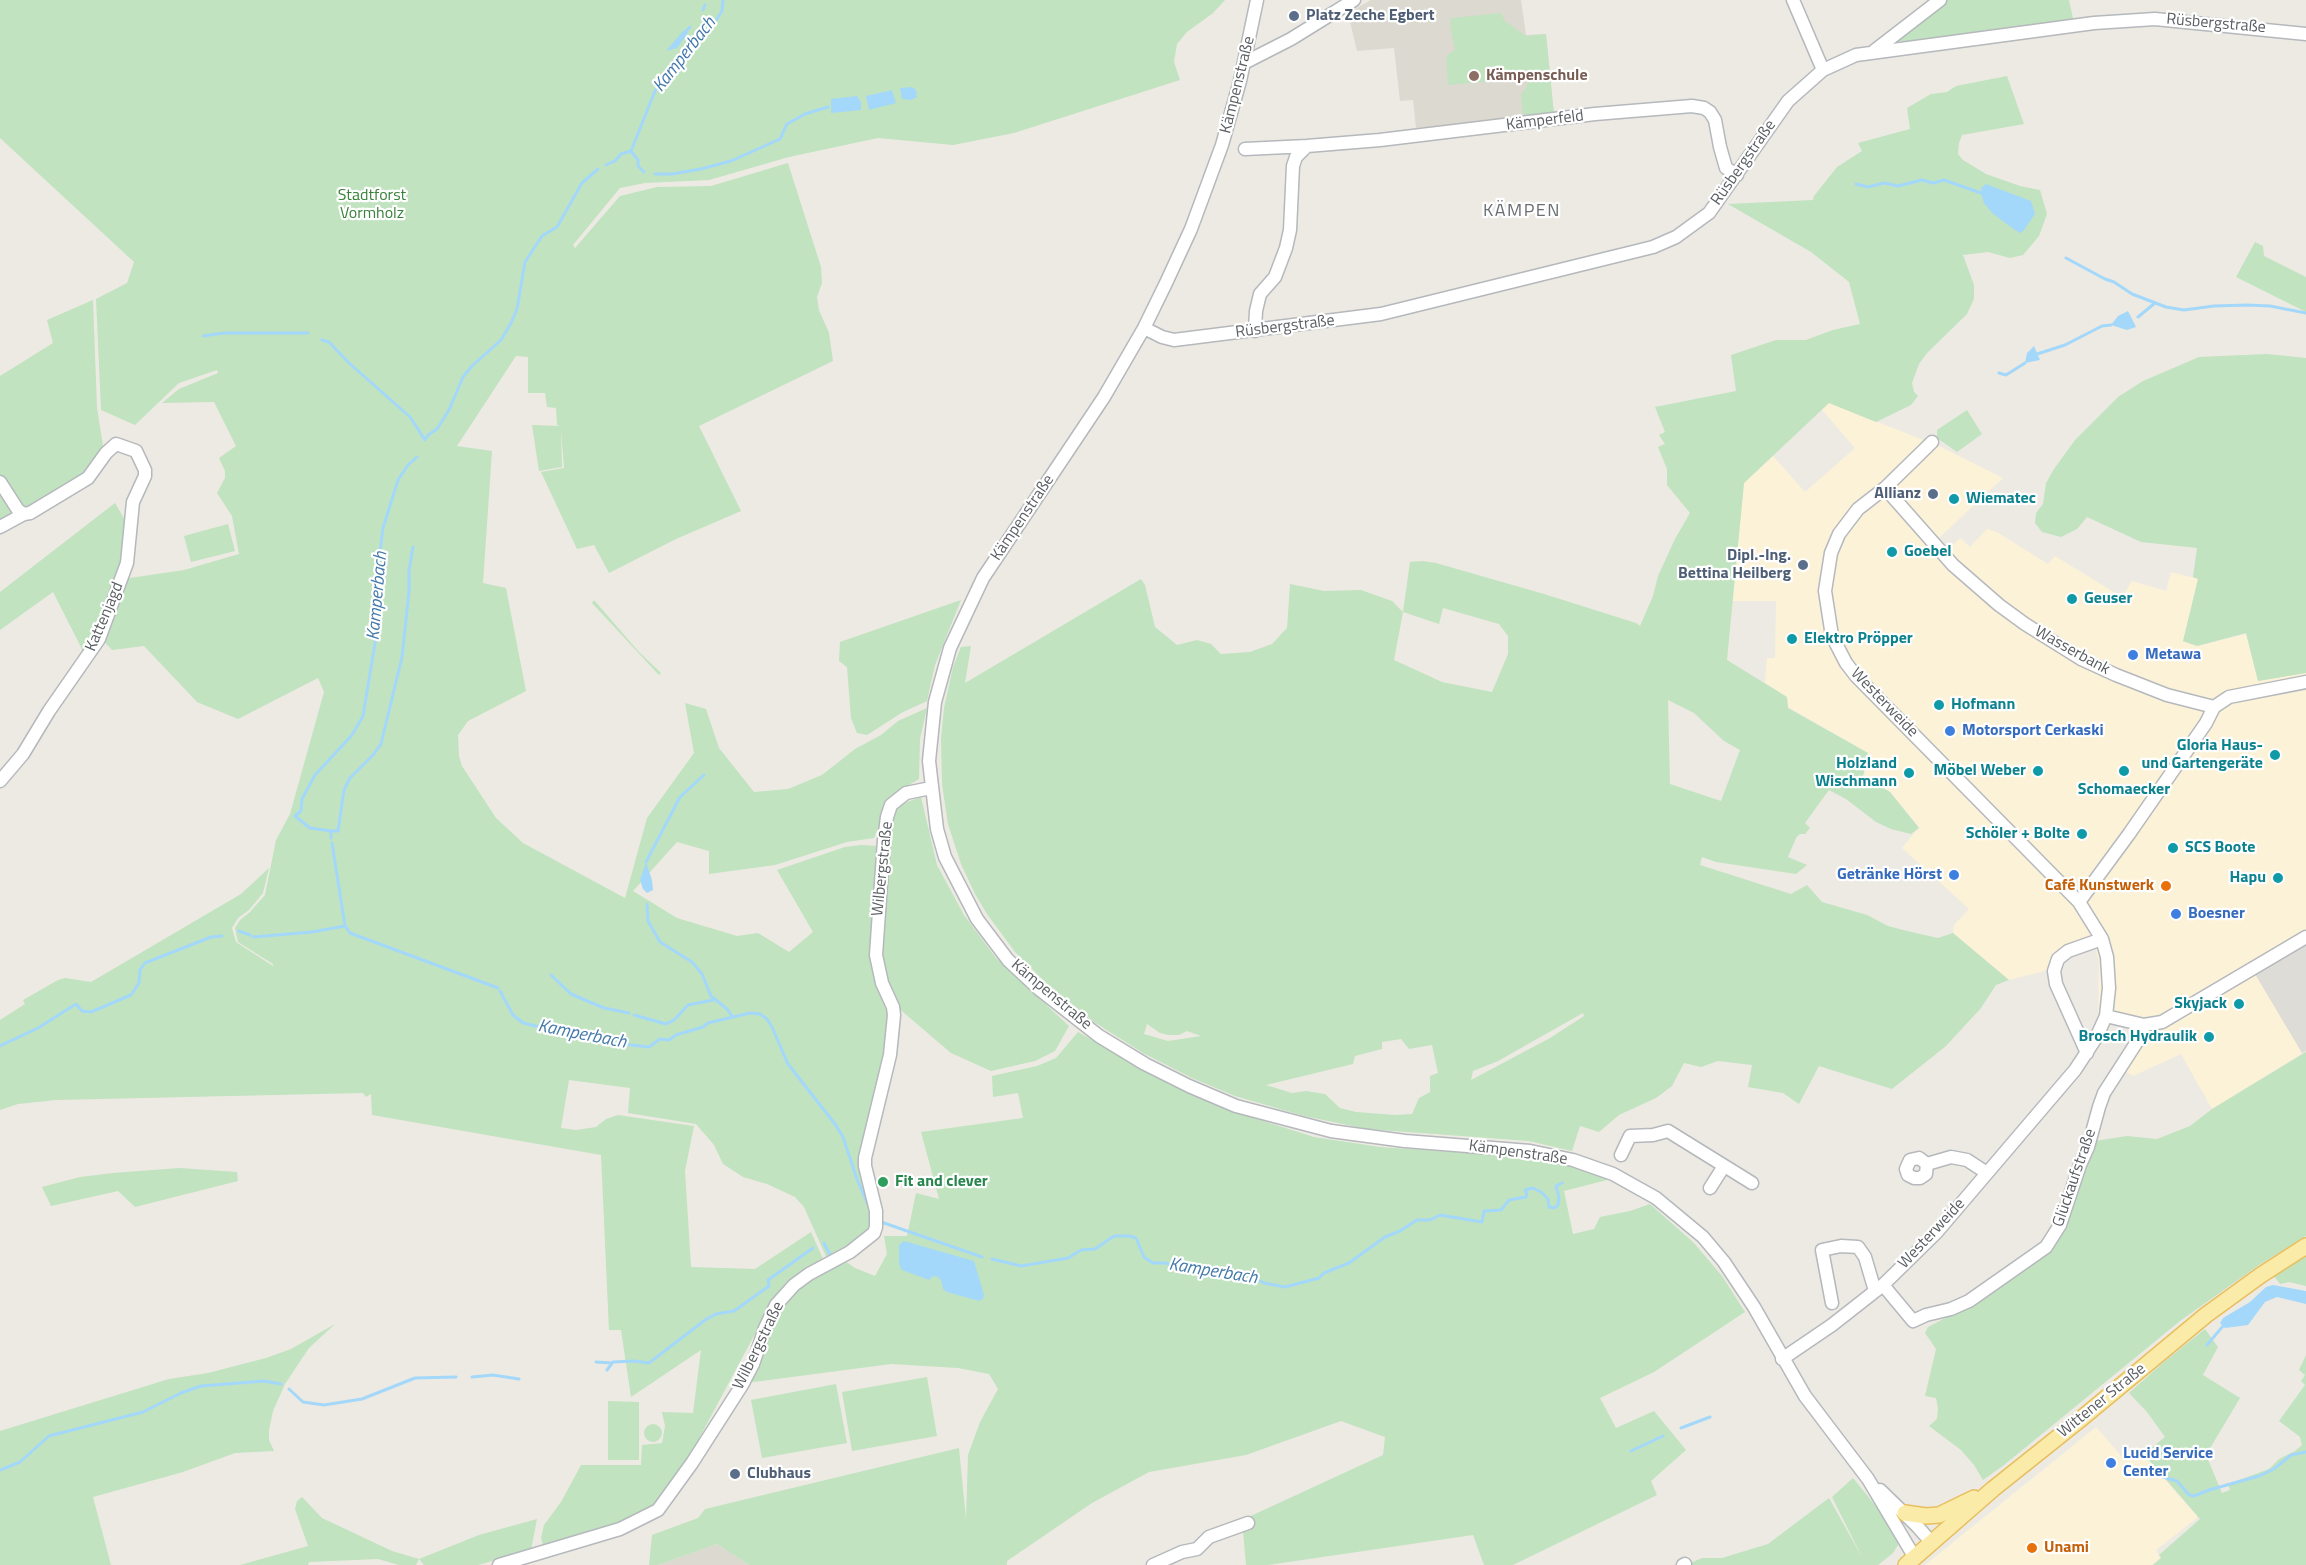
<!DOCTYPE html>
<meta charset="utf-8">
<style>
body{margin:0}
canvas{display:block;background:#eceae2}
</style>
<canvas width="2306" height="1565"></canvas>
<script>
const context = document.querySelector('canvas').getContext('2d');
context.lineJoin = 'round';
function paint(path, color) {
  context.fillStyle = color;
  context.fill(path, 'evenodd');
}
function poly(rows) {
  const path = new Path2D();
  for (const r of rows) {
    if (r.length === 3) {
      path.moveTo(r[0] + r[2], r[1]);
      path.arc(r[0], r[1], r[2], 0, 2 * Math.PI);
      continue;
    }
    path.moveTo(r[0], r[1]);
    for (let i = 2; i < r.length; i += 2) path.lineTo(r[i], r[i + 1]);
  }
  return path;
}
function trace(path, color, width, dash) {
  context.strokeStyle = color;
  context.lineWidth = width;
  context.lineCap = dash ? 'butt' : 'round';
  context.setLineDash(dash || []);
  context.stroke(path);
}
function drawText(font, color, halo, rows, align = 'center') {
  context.font = font + ' "Titillium Web",sans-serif';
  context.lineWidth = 4.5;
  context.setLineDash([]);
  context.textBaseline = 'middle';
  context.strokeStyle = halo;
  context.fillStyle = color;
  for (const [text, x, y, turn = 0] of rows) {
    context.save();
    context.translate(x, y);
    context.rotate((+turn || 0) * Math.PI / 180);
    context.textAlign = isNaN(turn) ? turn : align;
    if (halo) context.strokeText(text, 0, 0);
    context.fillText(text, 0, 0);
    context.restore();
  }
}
paint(poly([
 [1829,403,1939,446,2003,478,1939,538,1949,549,1960,538,1970,547,1987,529,1997,532,2048,564,2055,556,2122,597,2132,581,2166,591,2171,572,2198,579,2183,642,2198,646,2246,634,2258,681,2306,673,2306,1051,2212,1109,2181,1054,2133,1076,2123,1070,2134,1035,2126,1027,2098,1020,2099,961,2095,948,2079,952,2048,970,2009,980,1953,933,1954,925,1969,909,1902,848,1919,827,1890,792,1864,776,1868,753,1788,707,1787,697,1765,683,1767,658,1775,658,1776,601,1732,601,1744,483,1773,456,1805,492,1855,448,1822,410],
 [2096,1427,2123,1458,2136,1447,2198,1517,2156,1550,2160,1558,2152,1565,1925,1565]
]), '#fcf2d8');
paint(poly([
 [2306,944,2306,1051,2302,1053,2255,974]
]), '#dedcd7');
paint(poly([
 [1371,0,1521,0,1526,35,1546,34,1554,115,1416,128,1413,100,1400,101,1394,48,1357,51,1348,13],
 [717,1544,749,1565,658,1565]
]), '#dcd9d0');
paint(poly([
 [0,0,1225,0,1213,13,1187,32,1177,44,1174,62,1180,80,1014,133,953,145,878,138,789,157,709,180,645,183,620,188,573,245,575,248,620,196,657,187,711,186,788,163,821,267,822,283,817,297,819,310,829,333,833,361,699,426,741,511,676,539,609,573,594,545,577,549,541,472,564,468,561,430,562,467,539,471,532,425,561,426,557,425,556,408,547,407,545,393,528,393,528,357,516,356,457,446,492,451,483,583,506,588,526,691,468,721,458,735,459,756,462,766,496,818,523,843,625,898,647,818,694,753,685,703,706,709,719,748,754,792,788,789,822,775,855,749,881,735,898,721,927,708,920,739,919,779,892,795,874,838,847,842,775,865,709,874,709,851,677,842,633,891,677,918,737,936,758,933,789,952,813,932,777,870,845,847,861,845,880,846,876,906,884,998,890,1016,889,1035,860,1153,865,1183,874,1211,872,1232,828,1261,804,1207,795,1197,767,1184,743,1177,723,1164,714,1145,696,1124,628,1113,630,1088,569,1080,561,1128,576,1130,596,1127,606,1119,618,1115,694,1126,685,1171,691,1267,755,1269,811,1232,824,1261,763,1319,688,1459,656,1507,635,1518,544,1548,541,1538,544,1525,561,1502,581,1465,641,1465,642,1445,662,1443,665,1426,662,1412,693,1413,701,1350,631,1397,621,1330,609,1330,601,1155,372,1115,371,1094,366,1097,363,1093,56,1100,18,1104,0,1110,0,1020,25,1004,23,1000,58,980,65,978,91,982,241,894,269,868,263,893,249,910,238,918,232,928,236,942,273,966,273,964,238,942,235,928,240,920,250,912,265,895,276,840,290,814,324,692,318,678,238,719,197,702,144,646,112,650,101,638,123,579,184,570,239,554,232,516,217,493,225,478,225,471,219,458,236,446,214,402,162,403,179,389,218,373,217,370,179,383,135,425,101,410,96,299,127,283,134,262,0,138],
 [1944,0,2069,0,2074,23,1902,42,1899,41,1900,37],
 [1501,13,1505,21,1526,36,1546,34,1554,115,1523,118,1521,94,1526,89,1528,81,1521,75,1511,74,1504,80,1448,85,1446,56,1455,50,1450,25,1451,18],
 [2007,76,2024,124,1962,135,1959,143,1958,154,1963,160,1986,174,2020,186,2040,190,2047,214,2039,236,2023,255,2010,258,1988,252,1963,255,1974,285,1974,299,1967,314,1927,353,1919,364,1912,383,1914,392,1918,396,1911,405,1876,422,1829,403,1744,483,1727,660,1787,697,1788,708,1868,753,1863,776,1890,792,1919,828,1911,834,1891,829,1876,822,1846,799,1829,790,1805,823,1810,828,1805,834,1800,834,1796,838,1788,857,1807,865,1796,874,1716,862,1702,857,1700,865,1791,894,1807,885,1822,902,1867,915,1888,926,1907,931,1938,938,1953,933,2009,980,1996,985,1981,1008,1946,1046,1892,1089,1819,1066,1799,1104,1783,1093,1748,1087,1752,1065,1718,1061,1701,1067,1684,1063,1672,1086,1656,1098,1619,1115,1599,1132,1580,1126,1572,1151,1529,1141,1367,1129,1304,1116,1235,1096,1192,1078,1143,1053,1094,1022,1044,981,1015,952,987,914,975,894,961,864,948,824,942,784,941,739,944,708,953,667,961,647,971,646,965,683,1141,579,1145,585,1155,627,1177,645,1197,640,1211,644,1221,654,1250,652,1272,644,1287,628,1290,584,1324,591,1361,590,1392,601,1403,612,1410,562,1422,561,1436,563,1544,594,1636,623,1640,626,1653,596,1658,576,1675,539,1690,513,1667,485,1667,469,1658,447,1665,444,1659,435,1665,432,1655,407,1736,391,1731,355,1776,340,1806,340,1833,330,1860,324,1849,282,1811,252,1728,204,1813,200,1814,196,1837,167,1862,151,1858,143,1910,129,1907,108,1931,94,1947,92,1956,86],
 [1443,608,1499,624,1508,636,1508,654,1492,692,1442,682,1394,660,1403,612,1439,624],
 [1668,700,1694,713,1724,741,1740,750,1721,801,1670,784],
 [1583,1013,1584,1016,1550,1038,1471,1080,1473,1071,1498,1061],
 [1147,1024,1160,1033,1169,1035,1179,1035,1187,1031,1201,1036,1168,1041,1144,1034],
 [1401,1039,1409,1049,1432,1045,1438,1073,1430,1076,1430,1092,1419,1098,1412,1114,1395,1115,1356,1112,1340,1108,1325,1094,1306,1091,1292,1093,1266,1085,1353,1064,1355,1056,1382,1049,1382,1042],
 [2255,242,2263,246,2264,256,2306,277,2306,312,2236,277],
 [93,300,97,408,104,452,93,471,38,507,23,508,0,480,0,376,53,343,47,320],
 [2267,354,2306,358,2306,673,2258,681,2246,633,2197,646,2183,641,2198,579,2193,577,2197,548,2141,542,2087,517,2077,529,2061,537,2042,532,2035,523,2036,513,2043,504,2046,483,2054,469,2075,440,2118,397,2143,381,2199,357],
 [1967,410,1982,434,1957,452,1937,438,1937,430],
 [0,488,17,514,0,523],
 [115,503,128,525,126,555,102,628,85,655,53,592,0,630,0,592],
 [228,524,235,551,191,562,184,536],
 [594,600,638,651,661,673,659,675,592,603],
 [961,600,935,665,927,701,903,712,867,735,857,733,851,718,847,667,839,661,840,642],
 [921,797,937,865,964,915,996,958,1069,1026,1055,1051,1035,1061,991,1071,951,1053,896,1006,879,957,889,819,896,806],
 [1078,1032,1187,1093,1232,1111,1314,1137,1380,1147,1509,1156,1574,1165,1611,1179,1564,1191,1573,1234,1594,1229,1600,1217,1630,1211,1650,1204,1694,1243,1722,1276,1745,1312,1654,1372,1600,1398,1616,1428,1654,1411,1686,1450,1651,1481,1657,1495,1513,1565,1484,1565,1473,1535,1268,1565,1246,1565,1242,1520,1383,1455,1385,1437,1341,1421,1246,1455,1149,1472,1092,1503,1007,1561,1007,1565,749,1565,717,1544,658,1565,649,1565,652,1535,698,1518,705,1509,959,1448,966,1519,968,1455,980,1422,998,1389,989,1374,958,1368,891,1364,746,1383,778,1306,795,1288,840,1258,855,1268,875,1276,887,1254,884,1236,907,1236,916,1193,939,1199,921,1132,1023,1118,1018,1093,993,1097,992,1076,1037,1066,1056,1058],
 [2306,1052,2306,1236,2259,1265,2180,1321,2004,1465,1983,1480,1974,1465,1961,1450,1929,1426,1937,1419,1938,1408,1936,1398,1925,1396,1936,1349,1925,1333,1928,1327,1972,1304,2048,1249,2095,1141,2127,1136,2157,1139,2190,1126,2212,1109],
 [179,1168,237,1172,238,1181,135,1207,118,1191,51,1206,42,1187,80,1177,113,1173],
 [2306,1256,2306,1286,2289,1282,2280,1284,2274,1276],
 [335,1324,309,1348,285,1384,273,1411,269,1430,269,1440,274,1451,235,1453,183,1472,93,1497,111,1565,0,1565,0,1431,169,1379,208,1373,266,1358,291,1349],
 [2205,1329,2218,1347,2203,1375,2240,1398,2206,1455,2222,1493,2230,1490,2228,1484,2269,1469,2279,1459,2295,1451,2302,1445,2300,1437,2279,1421,2305,1385,2301,1381,2305,1375,2299,1370,2306,1355,2306,1565,2153,1565,2161,1558,2159,1555,2200,1519,2144,1454,2165,1437,2147,1412,2129,1393,2165,1361],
 [927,1377,937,1436,852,1451,842,1392],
 [836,1384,847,1443,762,1458,751,1400],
 [608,1401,639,1402,639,1460,608,1460],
 [653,1433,9],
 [1853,1478,1892,1526,1897,1535,1898,1545,1893,1553,1878,1565,1686,1565,1702,1558,1722,1558,1768,1544,1829,1498,1863,1559,1832,1497],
 [302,1497,322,1518,392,1551,419,1559,479,1535,537,1519,531,1550,478,1565,424,1565,419,1559,416,1565,399,1565,378,1559,309,1562,308,1565,240,1565,308,1546,295,1509,297,1501]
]), '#c1e3c0');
paint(poly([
 [684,30,688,33,677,48,666,51],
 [912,87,916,90,917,97,911,100,902,99,900,88],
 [892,90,896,103,869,110,866,96],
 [857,96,861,102,861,110,831,113,831,99],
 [1986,184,2031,201,2035,214,2024,230,2021,233,2015,230,1992,213,1984,203,1981,193,1981,188],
 [2128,311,2136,327,2127,330,2111,325,2118,316],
 [2034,346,2040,360,2025,363,2027,353],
 [646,862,652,880,653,890,647,893,643,889,640,880],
 [904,1241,974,1261,984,1295,983,1299,979,1301,947,1292,943,1289,941,1280,938,1277,933,1276,929,1280,902,1270,899,1264,899,1245],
 [2273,1285,2306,1291,2306,1304,2277,1297,2265,1302,2248,1325,2225,1328,2220,1323,2223,1318,2250,1302,2266,1287]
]), '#a4d8fa');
trace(poly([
 [703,10,705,5],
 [686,31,690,27],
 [631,151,638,160,638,166,644,172],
 [606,165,615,161,621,154,631,151,655,91,695,41,710,29,722,11,723,0],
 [655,174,672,174,701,169,731,161,780,139,787,124,805,114,828,107],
 [1856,184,1868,187,1884,183,1898,186,1922,180,1933,183,1944,180,1981,193],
 [2066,258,2105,279,2114,282,2132,294,2166,307,2184,310,2214,306,2247,305,2270,306,2306,313],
 [2138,317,2155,303],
 [203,336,224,333,308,333],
 [322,340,329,342,349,363,410,417,425,440,428,435,437,429,449,410,463,377,472,366,501,340,511,323,517,309,525,262,542,236,557,227,582,183,598,169],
 [2037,354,2065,345,2102,326,2111,325],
 [1999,373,2006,375,2025,363],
 [332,831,338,831,344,790,350,778,373,755,381,744,402,657,409,592,409,571,413,547],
 [331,838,331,831,310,828,295,816,301,811,302,799,315,775,352,735,363,716,379,619,379,561,383,528,398,480,408,465,417,457],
 [332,843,345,926,350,933,498,988],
 [646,862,680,797,704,775],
 [647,904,648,921,660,942,692,962,702,974,711,996,727,1009,732,1016],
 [239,931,250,935],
 [253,937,312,932,345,926],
 [551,975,571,994,585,1000,604,1008,629,1013],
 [500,991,513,1015,523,1023,604,1042,649,1047,660,1039,669,1040,676,1035,703,1027,708,1023,750,1013,760,1014,767,1019,772,1027,788,1064,835,1124,843,1137,857,1179,871,1212],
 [634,1015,666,1024,674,1020,688,1005,713,1000],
 [0,1046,38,1028,76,1004,82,1011,91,1012,131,995,139,983,140,970,145,963,211,937,222,936],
 [884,1223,982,1257],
 [824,1243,829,1253,832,1255,835,1255],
 [992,1259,1021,1266,1068,1258,1081,1250,1095,1249,1114,1236,1130,1236,1136,1238,1144,1257,1153,1263,1166,1263,1177,1268,1240,1277,1248,1275,1264,1283,1285,1287,1319,1278,1324,1273,1349,1263,1385,1237,1400,1231,1417,1220,1430,1220,1440,1215,1482,1222,1484,1211,1501,1210,1509,1200,1526,1197,1527,1194,1525,1190,1533,1188,1541,1192,1548,1199,1549,1207,1554,1208,1558,1205,1559,1198,1556,1186,1562,1183],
 [2207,1345,2223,1326],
 [596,1362,612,1363],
 [607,1370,613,1362,634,1361,649,1363,705,1320,716,1314,734,1311,769,1286,768,1280,813,1248],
 [472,1377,493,1375,519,1379],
 [289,1389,303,1402,324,1405,362,1399,415,1378,456,1377],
 [1681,1428,1710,1417],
 [1631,1451,1663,1436],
 [0,1470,20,1462,49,1436,143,1412,181,1393,201,1386,264,1381,281,1384],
 [2163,1477,2177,1481,2189,1495,2194,1496,2209,1490,2259,1476,2274,1469,2291,1455,2306,1452]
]), '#a4d8fa', 3);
const minor = poly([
 [1257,0,1240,81,1222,145,1191,229,1166,283,1144,328,1104,397,983,578,950,648,935,702,929,761,937,829,945,857,977,919,1008,960,1039,989,1099,1036,1145,1064,1189,1086,1236,1106,1331,1131,1405,1141,1530,1151,1573,1160,1613,1174,1656,1198,1703,1237,1724,1262,1754,1307,1805,1396,1868,1479,1915,1558],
 [1793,0,1823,70],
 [1874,51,1940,0],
 [1244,63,1291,39,1354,0],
 [1245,149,1307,146],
 [1144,328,1162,337,1174,340,1381,314,1653,247,1676,237,1709,213,1788,101,1823,70,1856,55,2094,23,2155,19,2306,34],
 [1255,331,1256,311,1260,294,1275,277,1286,248,1290,230,1293,166,1296,157,1307,146,1380,140,1595,114,1692,106,1704,108,1710,112,1715,120,1720,147,1726,168,1737,175],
 [0,482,18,510,24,514,30,513,88,478,106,453,116,444,136,451,145,470,145,476,133,502,127,563,99,639,49,711,23,754,0,781],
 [1885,488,1953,565,1999,605,2025,624,2081,659,2116,675,2167,695,2214,707,2229,697,2306,682],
 [0,527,24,514],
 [2079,902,2129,834,2206,723,2214,707],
 [2106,1016,2144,1025,2162,1022,2306,937],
 [2087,1053,2056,984,2054,971,2058,959,2068,951,2102,939],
 [1621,1155,1630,1136,1653,1135,1668,1131,1752,1183],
 [1927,1164,1919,1158,1910,1160,1906,1169,1908,1175,1914,1178,1920,1178,1926,1174,1927,1164,1951,1157,1967,1160,1987,1173],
 [1710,1188,1724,1166],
 [1883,1285,1913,1321,1926,1315,1951,1309,1969,1301,2046,1247,2060,1225,2080,1165,2088,1147,2099,1107,2104,1093,2142,1034,2144,1025],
 [1832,1303,1822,1250,1841,1246,1858,1247,1865,1257,1875,1291],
 [1782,1359,1832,1325,1883,1285,1936,1233,2075,1070,2096,1038,2106,1016,2109,988,2107,957,2102,939,2079,902,1856,676,1846,663,1832,636,1825,591,1831,553,1839,534,1858,509,1885,488,1932,442],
 [1880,1490,1917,1526,1932,1543],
 [499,1565,620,1529,658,1510,692,1463,742,1385,753,1364,765,1328,776,1305,794,1285,809,1274,850,1252,874,1233,876,1227,876,1211,865,1166,865,1158,890,1055,894,1015,893,1007,882,983,876,955,884,840,887,817,891,805,906,793,931,788],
 [1153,1565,1182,1552,1197,1549,1209,1537,1248,1523],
 [1683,1565,1685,1564]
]);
const major = poly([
 [1905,1513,1926,1516,1939,1515,1974,1498],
 [1906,1565,1993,1489,2082,1418,2206,1315,2261,1275,2306,1246]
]);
trace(minor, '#b5b8bc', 15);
trace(major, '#e9be5e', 18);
trace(minor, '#fff', 12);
trace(major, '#faeba9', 15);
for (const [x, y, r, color] of [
 [1294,16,6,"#5c6f8a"],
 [1474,76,6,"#8d6e63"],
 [1933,494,6,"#5c6f8a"],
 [1954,499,6,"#0f9aa8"],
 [1892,552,6,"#0f9aa8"],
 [1803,565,6,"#5c6f8a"],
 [2072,599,6,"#0f9aa8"],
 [1792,639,6,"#0f9aa8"],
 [2133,655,6,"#3f7fe0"],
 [1939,705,6,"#0f9aa8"],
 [1950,731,6,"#3f7fe0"],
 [2275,755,6,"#0f9aa8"],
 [2038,771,6,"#0f9aa8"],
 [2124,771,6,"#0f9aa8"],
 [1909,773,6,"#0f9aa8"],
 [2082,834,6,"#0f9aa8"],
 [2173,848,6,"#0f9aa8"],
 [1954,875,6,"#3f7fe0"],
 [2278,878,6,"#0f9aa8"],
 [2166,886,6,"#e8710a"],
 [2176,914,6,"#3f7fe0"],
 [2239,1004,6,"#0f9aa8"],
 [2209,1037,6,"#0f9aa8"],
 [883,1182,6,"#2e9e5b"],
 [2111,1463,6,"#3f7fe0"],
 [735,1474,6,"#5c6f8a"],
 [2032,1548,6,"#e8710a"]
]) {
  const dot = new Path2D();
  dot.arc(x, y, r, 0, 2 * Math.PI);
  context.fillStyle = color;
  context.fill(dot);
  trace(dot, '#fff', 2);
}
drawText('bold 16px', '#4e5e75', '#fff', [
 ["Platz Zeche Egbert",1306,16],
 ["Allianz",1921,494,"right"],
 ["Dipl.-Ing.",1791,556,"right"],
 ["Bettina Heilberg",1791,574,"right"],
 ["Clubhaus",747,1474]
], 'left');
drawText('16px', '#5a5e62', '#fff', [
 ["Rüsbergstraße",2216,24,5],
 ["Kämpenstraße",1238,85,-76],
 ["Kämperfeld",1545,121,-7],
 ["Rüsbergstraße",1744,163,-55],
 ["Rüsbergstraße",1285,327,-7],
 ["Kämpenstraße",1023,518,-56],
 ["Kattenjagd",105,617,-67],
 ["Wasserbank",2072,651,29],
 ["Westerweide",1884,703,46],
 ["Wilbergstraße",883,869,-84],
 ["Kämpenstraße",1051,995,40],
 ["Kämpenstraße",1518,1153,8],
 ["Glückaufstraße",2075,1178,-71],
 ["Westerweide",1932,1234,-47],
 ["Wilbergstraße",759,1346,-64],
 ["Wittener Straße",2102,1401,-39]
]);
drawText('bold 16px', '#785e54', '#fff', [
 ["Kämpenschule",1486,76]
], 'left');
drawText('16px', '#39823a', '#fff', [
 ["Stadtforst",372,196],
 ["Vormholz",372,214]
]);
drawText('bold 16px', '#0d838f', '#fff', [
 ["Wiematec",1966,499,"left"],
 ["Goebel",1904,552,"left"],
 ["Geuser",2084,599,"left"],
 ["Elektro Pröpper",1804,639,"left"],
 ["Hofmann",1951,705,"left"],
 ["Gloria Haus-",2263,746],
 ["und Gartengeräte",2263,764],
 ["Holzland",1897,764],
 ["Wischmann",1897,782],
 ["Möbel Weber",2026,771],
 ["Schomaecker",2124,790,"center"],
 ["Schöler + Bolte",2070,834],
 ["SCS Boote",2185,848,"left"],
 ["Hapu",2266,878],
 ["Skyjack",2227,1004],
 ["Brosch Hydraulik",2197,1037]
], 'right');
drawText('bold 16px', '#366cbe', '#fff', [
 ["Metawa",2145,655],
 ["Motorsport Cerkaski",1962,731],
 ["Getränke Hörst",1942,875,"right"],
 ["Boesner",2188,914],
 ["Lucid Service",2123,1454],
 ["Center",2123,1472]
], 'left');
drawText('bold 16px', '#c56008', '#fff', [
 ["Café Kunstwerk",2154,886],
 ["Unami",2044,1548,"left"]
], 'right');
drawText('bold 16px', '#27864d', '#fff', [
 ["Fit and clever",895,1182]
], 'left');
drawText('italic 18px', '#4379ab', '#fff', [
 ["Kamperbach",685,55,-52],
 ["Kamperbach",378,596,-85],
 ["Kamperbach",582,1035,11],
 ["Kamperbach",1213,1272,9]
]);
context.letterSpacing = '1.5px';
drawText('18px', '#6b7074', '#fff', [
 ["KÄMPEN",1522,212]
]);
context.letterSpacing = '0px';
</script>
